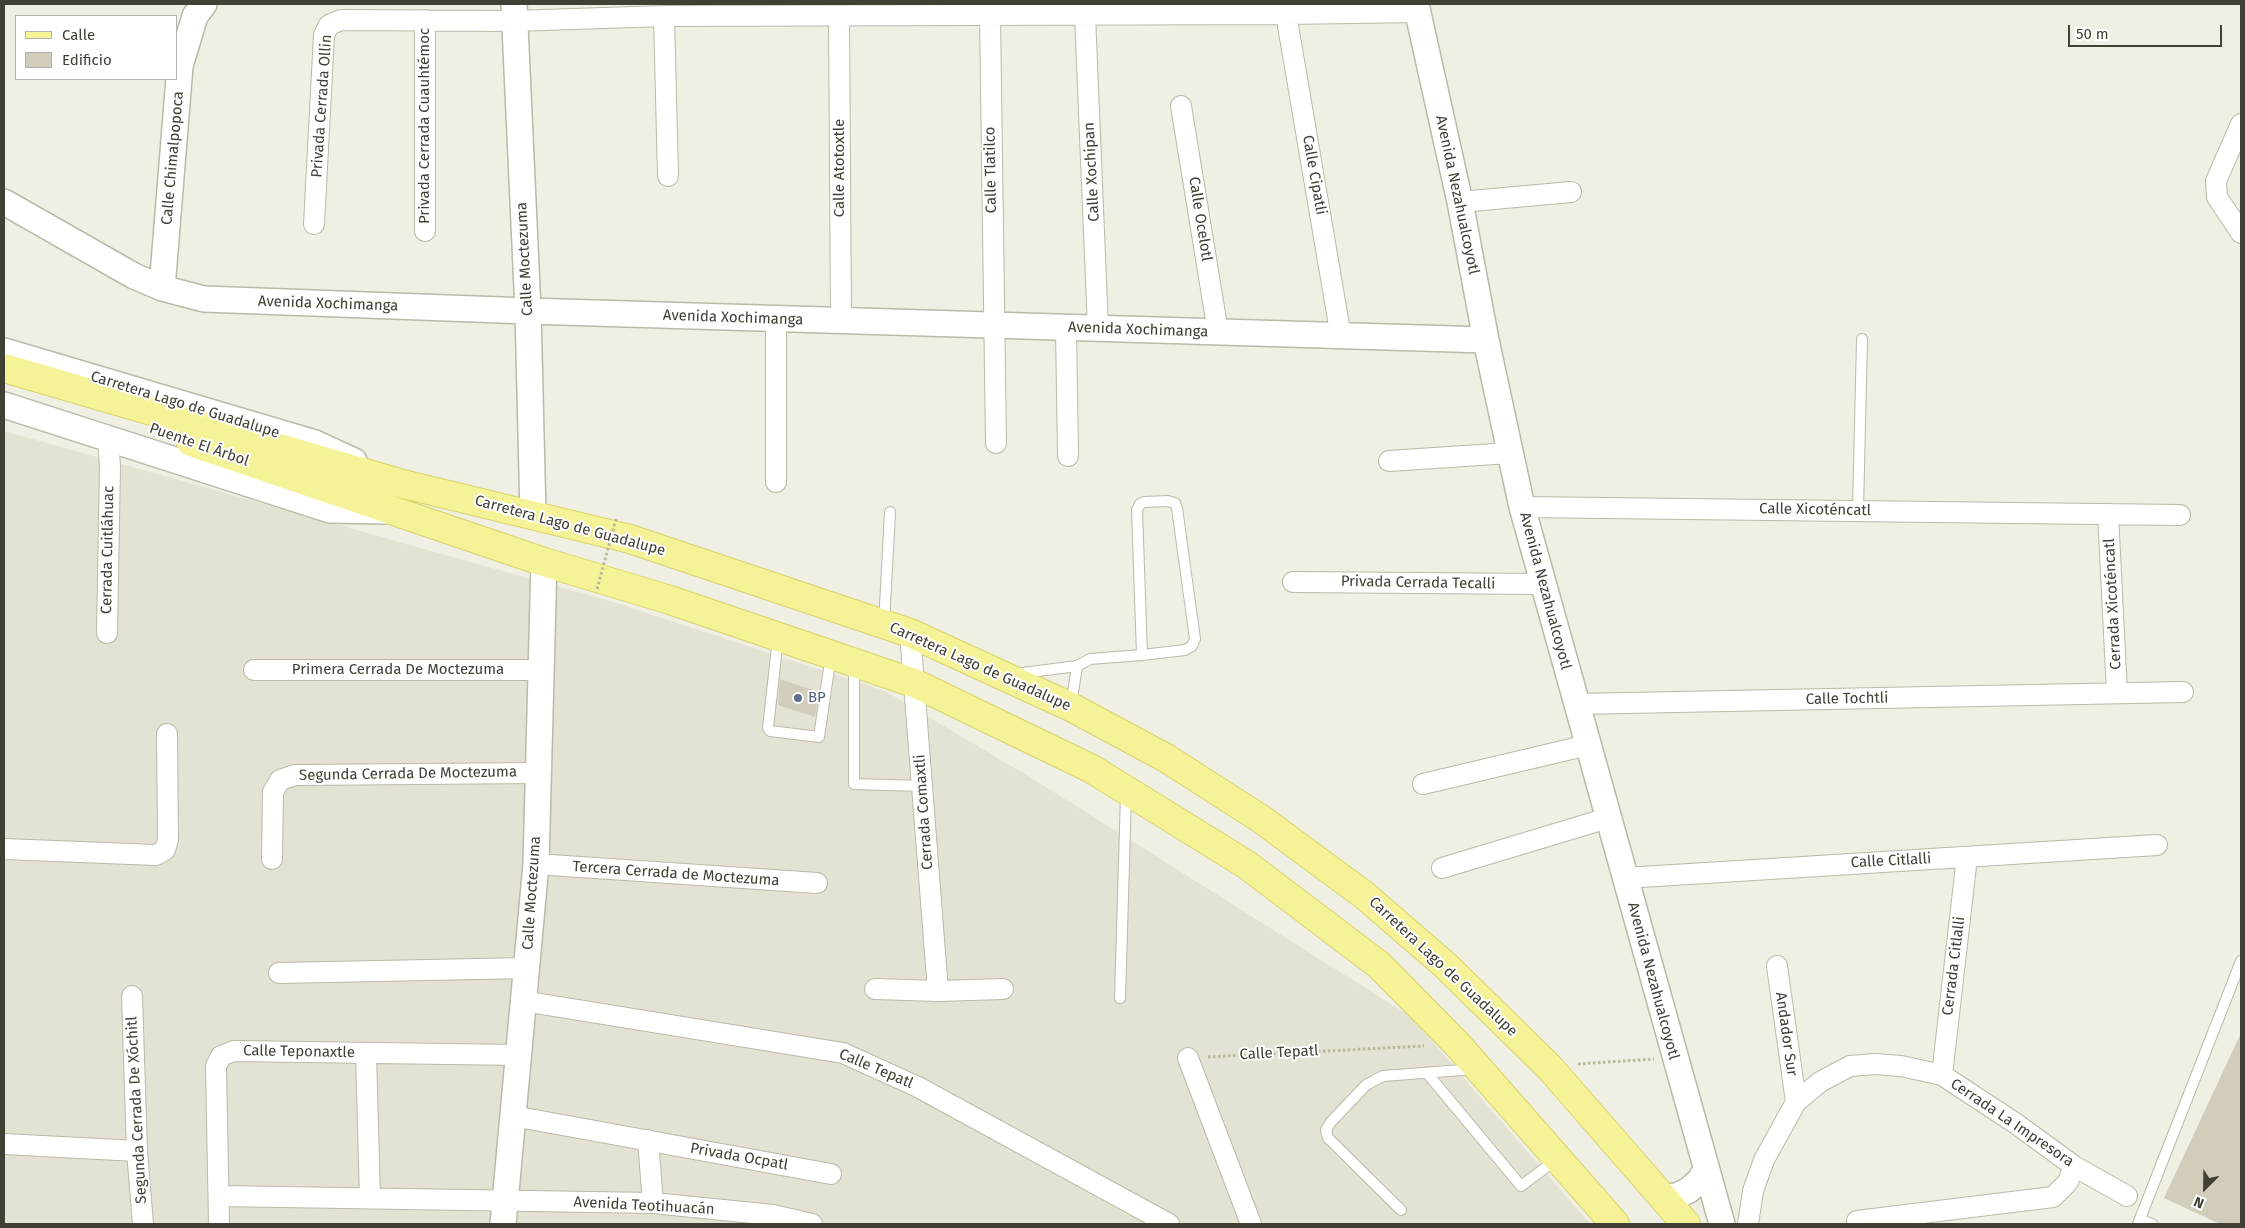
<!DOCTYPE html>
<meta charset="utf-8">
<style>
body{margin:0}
#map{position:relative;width:2245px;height:1228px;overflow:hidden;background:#f0efe3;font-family:"Fira Sans",sans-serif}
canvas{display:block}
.frame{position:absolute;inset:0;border:5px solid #414034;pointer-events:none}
.legend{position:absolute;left:15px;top:15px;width:162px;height:65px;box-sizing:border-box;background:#fff;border:1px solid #b3b3ae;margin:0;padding:6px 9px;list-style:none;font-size:15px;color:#414034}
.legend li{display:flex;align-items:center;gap:10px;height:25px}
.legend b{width:25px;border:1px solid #b3b3ae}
.north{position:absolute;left:2180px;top:1163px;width:50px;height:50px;-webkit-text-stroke:4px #fff;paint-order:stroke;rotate:203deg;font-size:14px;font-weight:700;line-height:20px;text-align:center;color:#414034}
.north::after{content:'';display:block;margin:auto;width:18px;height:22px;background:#414034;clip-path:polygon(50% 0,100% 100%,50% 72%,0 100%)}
.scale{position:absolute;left:2068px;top:25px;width:154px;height:22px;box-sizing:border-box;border:2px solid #414034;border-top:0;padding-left:6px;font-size:15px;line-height:18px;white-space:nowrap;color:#414034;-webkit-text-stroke:4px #fff;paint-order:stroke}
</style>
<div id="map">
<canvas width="2245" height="1228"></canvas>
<div class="frame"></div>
<ul class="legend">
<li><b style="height:6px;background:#f6f297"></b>Calle</li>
<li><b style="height:14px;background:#d1cdba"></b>Edificio</li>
</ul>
<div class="north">N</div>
<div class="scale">50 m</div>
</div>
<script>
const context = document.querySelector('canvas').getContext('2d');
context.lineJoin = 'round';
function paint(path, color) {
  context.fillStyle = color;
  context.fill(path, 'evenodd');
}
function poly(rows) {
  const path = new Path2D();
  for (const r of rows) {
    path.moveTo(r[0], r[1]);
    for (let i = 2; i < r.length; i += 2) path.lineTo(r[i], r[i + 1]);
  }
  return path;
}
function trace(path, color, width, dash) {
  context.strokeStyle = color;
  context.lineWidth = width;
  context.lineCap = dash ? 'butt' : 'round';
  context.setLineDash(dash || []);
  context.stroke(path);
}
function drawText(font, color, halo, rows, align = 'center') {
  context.font = font + ' "Fira Sans",sans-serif';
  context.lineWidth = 4;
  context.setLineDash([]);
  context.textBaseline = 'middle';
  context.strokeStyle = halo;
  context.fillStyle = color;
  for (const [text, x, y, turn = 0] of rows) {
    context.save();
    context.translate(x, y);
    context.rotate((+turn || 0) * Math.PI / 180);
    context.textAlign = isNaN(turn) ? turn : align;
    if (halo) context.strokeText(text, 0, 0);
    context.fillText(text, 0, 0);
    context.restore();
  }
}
paint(poly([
 [4,431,613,602,885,691,1038,782,1410,1016,1590,1224,4,1224]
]), '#e4e2d2');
paint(poly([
 [780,679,819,692,815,717,778,705],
 [2241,1033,2241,1224,2220,1224,2164,1198]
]), '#d1cdba');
const service = poly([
 [1858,510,1862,339],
 [884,624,890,512],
 [778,638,768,728,770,731,819,737,831,655],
 [854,664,854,784,922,786],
 [1015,674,1077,666,1090,659,1142,655,1185,650,1192,646,1195,639,1177,508,1175,503,1168,501,1144,502,1140,504,1137,510,1142,655],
 [1071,706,1077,666],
 [1120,998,1126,795],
 [1427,1073,1521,1186,1557,1159],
 [1401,1210,1328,1138,1326,1130,1330,1123,1366,1085,1383,1076,1475,1069],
 [2140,1219,2152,1224],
 [2138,1224,2241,961]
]);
const minor = poly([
 [1286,14,1341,337],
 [990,15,996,443],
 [1085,15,1098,329],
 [664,16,668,176],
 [839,16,841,321],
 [1181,106,1218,332],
 [2241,124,2216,181,2217,197,2241,233],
 [1460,202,1571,192],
 [314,224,324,35,329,25,341,20,513,21,664,16,1286,14,1418,12],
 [425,231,425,20],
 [1066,328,1068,456],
 [1389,461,1510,453],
 [776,482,776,319],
 [1522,507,2180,515],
 [2108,514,2117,693],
 [1293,582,1543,584],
 [107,633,110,466,108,440],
 [910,633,938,991],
 [254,670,541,670],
 [1576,704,2183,692],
 [1423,784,1588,745],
 [4,849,156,855,165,850,168,840,167,734],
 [272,859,273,792,280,780,295,775,538,773],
 [536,864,817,883],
 [1442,868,1608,818],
 [1625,878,2157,845],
 [1777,966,1796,1102],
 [279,973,526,968],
 [875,989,938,991,1003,989],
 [132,996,137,1151,143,1224],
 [523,1001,843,1053,918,1087,1169,1224],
 [366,1053,370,1198],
 [1188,1058,1251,1224],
 [1942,1075,1967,857],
 [513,1116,831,1174],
 [648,1140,653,1203],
 [4,1144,137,1151],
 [219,1196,653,1203,773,1215,812,1224],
 [1857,1221,2053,1197,2068,1182,2074,1166],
 [219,1224,216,1066,221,1056,234,1051,519,1055],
 [1748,1224,1753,1191,1764,1160,1796,1102,1820,1082,1850,1066,1875,1064,1901,1066,1942,1075,2015,1123,2074,1166,2127,1196]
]);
const tertiary = poly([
 [514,4,528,311,533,515],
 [1416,4,1460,202,1486,340,1522,507,1722,1224],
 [4,202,134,276,162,288,204,299,528,311,1486,340],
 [162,288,180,66,195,16,204,4],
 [4,351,315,443,354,461],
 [4,405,330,510,385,511],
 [1664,1197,1677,1196,1689,1190,1699,1181,1706,1170],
 [503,1224,536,864,544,562]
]);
const primary = poly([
 [4,368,399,483,630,539,910,633,1071,707,1166,758,1261,819,1364,895,1445,965,1550,1068,1686,1224],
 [191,442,544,562,670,600,914,683,1092,769,1247,865,1379,965,1457,1044,1615,1224]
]);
trace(service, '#bbb9a7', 12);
trace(minor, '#bbb9a7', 22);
trace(tertiary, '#bbb9a7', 28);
trace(primary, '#d9d369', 30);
trace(poly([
 [1208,1057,1424,1046],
 [1578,1064,1654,1059]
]), '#bbb899', 3, [2.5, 2.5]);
trace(service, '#fff', 10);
trace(minor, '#fff', 20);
trace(tertiary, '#fff', 25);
trace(primary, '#f6f297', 28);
trace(poly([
 [597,589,616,519]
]), '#bbb899', 3, [2.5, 2.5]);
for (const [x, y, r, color] of [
 [798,698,5,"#5c6f8a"]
]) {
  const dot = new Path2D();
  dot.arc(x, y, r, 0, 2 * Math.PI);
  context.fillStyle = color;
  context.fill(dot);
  trace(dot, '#fff', 2);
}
drawText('15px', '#414034', '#fff', [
 ["Privada Cerrada Ollin",322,106,-86],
 ["Privada Cerrada Cuauhtémoc",425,126,-90],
 ["Calle Chimalpopoca",173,158,-85],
 ["Calle Atotoxtle",840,168,-90],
 ["Calle Tlatilco",991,170,-91],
 ["Calle Xochipan",1092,172,-93],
 ["Calle Cipatli",1314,175,80],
 ["Avenida Nezahualcoyotl",1457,195,78],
 ["Calle Ocelotl",1200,219,81],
 ["Calle Moctezuma",525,259,-93],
 ["Avenida Xochimanga",328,304,2],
 ["Avenida Xochimanga",733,318,2],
 ["Avenida Xochimanga",1138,330,2],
 ["Carretera Lago de Guadalupe",185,405,17],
 ["Puente El Árbol",199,445,19],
 ["Calle Xicoténcatl",1815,510,1],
 ["Carretera Lago de Guadalupe",570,526,15],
 ["Cerrada Cuitláhuac",108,550,-89],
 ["Privada Cerrada Tecalli",1418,583,1],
 ["Avenida Nezahualcoyotl",1545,591,75],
 ["Cerrada Xicoténcatl",2113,604,-93],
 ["Carretera Lago de Guadalupe",980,667,24],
 ["Primera Cerrada De Moctezuma",398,670],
 ["Calle Tochtli",1847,699,-1],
 ["Segunda Cerrada De Moctezuma",408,774,-1],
 ["Cerrada Comaxtli",924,812,-94],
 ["Calle Citlalli",1891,861,-3],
 ["Tercera Cerrada de Moctezuma",676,874,4],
 ["Calle Moctezuma",532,893,-86],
 ["Cerrada Citlalli",1954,966,-83],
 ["Carretera Lago de Guadalupe",1443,967,43],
 ["Avenida Nezahualcoyotl",1653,981,75],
 ["Andador Sur",1786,1034,82],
 ["Calle Teponaxtle",299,1052,1],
 ["Calle Tepatl",1279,1053,-3],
 ["Calle Tepatl",876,1069,23],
 ["Segunda Cerrada De Xóchitl",137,1110,-93],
 ["Cerrada La Impresora",2012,1123,34],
 ["Privada Ocpatl",739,1157,10],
 ["Avenida Teotihuacán",644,1206,3]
]);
drawText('15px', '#4e5e75', '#fff', [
 ["BP",808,698]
], 'left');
</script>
